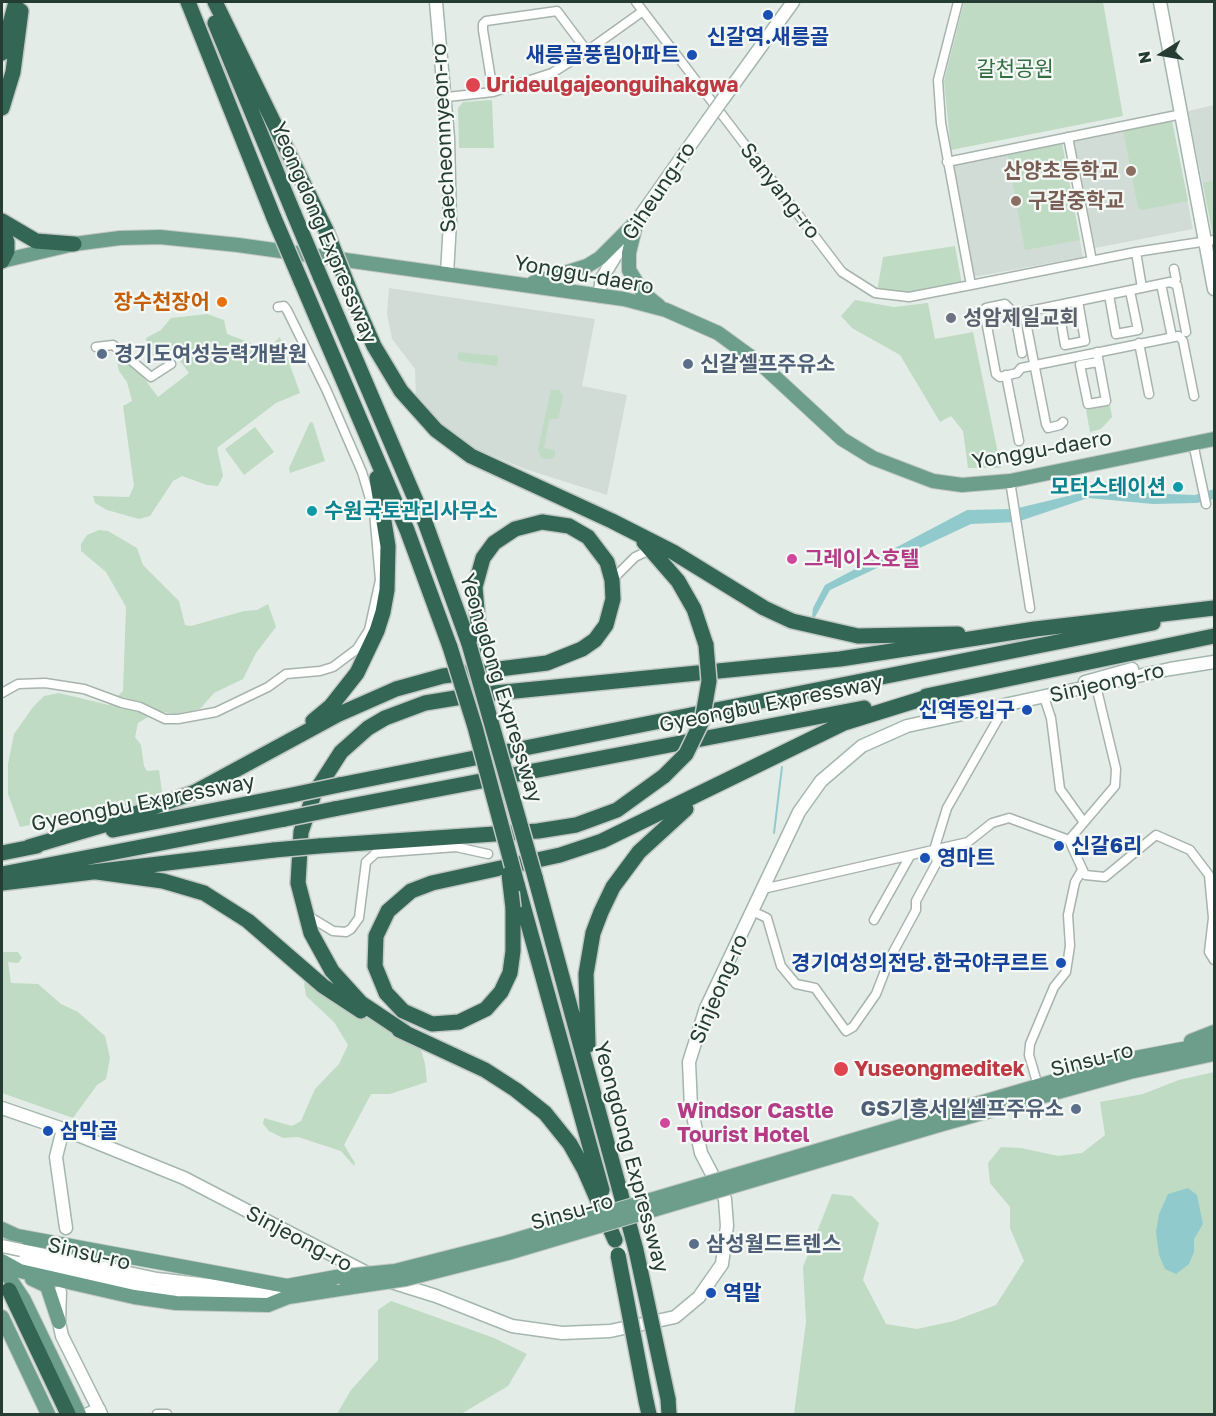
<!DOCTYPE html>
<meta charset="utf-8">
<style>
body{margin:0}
#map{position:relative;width:1216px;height:1416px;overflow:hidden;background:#e4ece7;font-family:"Golos Text",sans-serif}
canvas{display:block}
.frame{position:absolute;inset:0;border:3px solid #253c33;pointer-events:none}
.north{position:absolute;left:1132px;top:24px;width:60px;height:60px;-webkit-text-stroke:4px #f4f9f6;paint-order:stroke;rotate:259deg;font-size:16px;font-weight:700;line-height:24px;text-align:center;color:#253c33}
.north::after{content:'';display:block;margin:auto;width:21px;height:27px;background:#253c33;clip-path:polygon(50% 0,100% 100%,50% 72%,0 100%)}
</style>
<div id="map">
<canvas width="1216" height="1416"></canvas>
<div class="frame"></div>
<div class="north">N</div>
</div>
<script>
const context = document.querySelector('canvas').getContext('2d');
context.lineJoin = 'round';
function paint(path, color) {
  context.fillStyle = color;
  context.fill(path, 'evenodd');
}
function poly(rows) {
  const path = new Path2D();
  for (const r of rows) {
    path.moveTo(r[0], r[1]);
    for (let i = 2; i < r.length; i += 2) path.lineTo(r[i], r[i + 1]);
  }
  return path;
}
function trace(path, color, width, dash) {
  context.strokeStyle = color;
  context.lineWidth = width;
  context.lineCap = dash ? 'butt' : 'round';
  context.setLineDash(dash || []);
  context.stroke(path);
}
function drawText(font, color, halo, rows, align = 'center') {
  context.font = font + ' "Golos Text","Noto Sans KR",sans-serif';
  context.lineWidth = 4.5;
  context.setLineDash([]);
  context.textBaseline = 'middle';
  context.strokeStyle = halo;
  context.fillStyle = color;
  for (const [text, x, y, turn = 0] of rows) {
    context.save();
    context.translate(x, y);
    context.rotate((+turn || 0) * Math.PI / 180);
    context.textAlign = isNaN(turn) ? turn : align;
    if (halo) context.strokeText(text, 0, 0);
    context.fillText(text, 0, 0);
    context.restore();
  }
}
paint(poly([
 [1214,105,1214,236,1213,236,1188,111],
 [1172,121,1193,229,1095,248,1074,140],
 [1062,143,1083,257,974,277,953,163],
 [389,288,595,319,582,386,627,395,607,495,522,468,470,446,441,426,416,400,415,369,392,339,387,314]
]), '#d2dcd6');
paint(poly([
 [964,2,1103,2,1123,116,951,150,944,81],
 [492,100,494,148,459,148,458,108,463,102],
 [1172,121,1188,201,1142,210,1138,207,1123,130],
 [1062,143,1080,240,1025,250,1007,153],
 [1214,180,1214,236,1213,236,1203,183],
 [955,246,962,285,908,294,877,291,883,257],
 [855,300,894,307,928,303,935,339,973,332,1001,468,968,468,963,431,951,416,940,422,900,355,852,328,841,316],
 [207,314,224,320,227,334,267,349,280,337,300,393,276,403,217,448,223,476,218,486,207,485,182,476,173,481,150,516,139,519,107,510,95,503,93,496,129,497,134,486,123,406,132,401,127,382,119,371,115,352,143,377,158,397,189,373,174,353,155,360,147,350,146,338,161,330,171,318],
 [459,352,498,356,497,366,460,361,457,357],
 [551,390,559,390,563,396,559,416,558,419,549,419,544,448,555,450,555,456,551,459,541,458,538,450],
 [1110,405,1112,417,1101,429,1090,432,1086,410],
 [310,422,313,423,325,461,290,473,289,468],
 [255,427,274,452,244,475,225,449],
 [99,530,108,531,137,548,143,565,179,601,185,625,191,626,244,611,257,610,268,604,276,627,256,653,243,679,214,693,200,709,175,714,158,711,138,723,135,737,141,745,144,766,147,771,159,770,162,792,152,801,20,827,8,794,8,764,14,734,33,707,44,696,59,693,109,705,123,691,126,607,106,572,81,551,81,544,87,535],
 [2,952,18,952,22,958,18,963,8,962,11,983,38,984,61,1004,78,1012,105,1036,110,1058,106,1079,97,1085,73,1118,2,1093],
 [311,980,360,1014,420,1046,425,1064,427,1082,390,1094,371,1094,344,1145,355,1163,354,1166,341,1151,298,1137,283,1138,269,1131,263,1124,264,1118,292,1126,301,1121,315,1089,339,1064,348,1045,334,1022,306,996,304,983],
 [1214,1072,1214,1414,794,1414,806,1322,803,1267,832,1194,852,1196,879,1223,863,1280,886,1324,917,1329,954,1321,996,1305,1024,1261,1010,1228,1010,1207,990,1183,988,1163,1001,1147,1021,1148,1058,1156,1082,1153,1105,1135,1100,1102,1143,1094,1179,1080],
 [391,1301,494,1338,527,1354,508,1386,461,1414,337,1414,351,1390,378,1360,378,1310]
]), '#bfdbc3');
paint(poly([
 [1214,489,1214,499,1197,503,1153,504,1088,498,1017,522,971,524,830,590,815,617,812,617,813,608,825,585,967,510,1014,509,1089,491,1195,495],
 [1188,1188,1197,1195,1203,1224,1194,1239,1194,1252,1189,1264,1176,1274,1165,1269,1159,1255,1156,1232,1159,1214,1168,1194]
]), '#91cacc');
trace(poly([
 [774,833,782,767]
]), '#91cacc', 2);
const street = poly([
 [636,2,842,272,875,293,909,297,971,285],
 [958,2,938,80,941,123,971,285,1136,252,1214,240],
 [493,92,483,30,483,24,486,21,557,11,587,51],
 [447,97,493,92,552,73,587,51,643,11],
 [1068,137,1092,261],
 [947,162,1182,114],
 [1136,252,1142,288],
 [1172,283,1176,279,1174,269],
 [1161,284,1172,337],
 [1109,295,1116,334,1138,330,1130,291],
 [1058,305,1065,345,1085,341,1078,301],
 [1024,312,1046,424,1048,428,1060,425,1063,422],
 [1015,314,1170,282,1177,285,1186,332],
 [1139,343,1149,394],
 [96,347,113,345,151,377,171,364],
 [1097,352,1106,401,1088,404,1080,365,1098,362],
 [1022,353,1015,314,1005,304,986,308,984,310,996,374,1000,377,1017,373,1021,368,1179,336,1183,341,1194,396],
 [1006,375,1019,441],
 [1193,443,1206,504],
 [1010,481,1030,608],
 [612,580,635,557,652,549],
 [1097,690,1116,769,1115,786,1069,840,1085,875,1105,877,1156,835,1190,850,1209,875,1213,918,1209,952,1214,960],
 [2,693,18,684,45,683,84,689,122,703,140,707,165,719,178,719,216,712,268,687,286,674,320,671,333,667,357,649,369,630,380,580,374,512,362,472,326,389,287,310,284,306,278,307],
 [1044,697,1051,718,1060,789,1083,821],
 [763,889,968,842,992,823,1009,818,1069,840],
 [752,911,767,918,781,966,796,984,815,988,846,1031,853,1027,876,994,890,958,916,910,916,901,937,862,934,850,947,808,1006,705],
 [305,914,333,931,346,932,351,929,359,918,366,862,376,853,456,847,488,854],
 [874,920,910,856],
 [1039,1089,1029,1055,1030,1044,1054,987,1066,972,1070,946,1068,915,1075,882,1082,870],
 [157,1414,167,1414]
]);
const secondary = poly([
 [436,2,448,138,450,222,447,274],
 [1160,2,1214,289],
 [723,99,793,2],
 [599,296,602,278,636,222,708,120],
 [1085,682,1132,669],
 [2,1108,63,1129,184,1178,369,1274],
 [63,1129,56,1157,66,1228],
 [21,1250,157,1279,225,1287,268,1286],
 [2,1256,156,1291,225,1297,287,1297],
 [388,1281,436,1296,512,1326,562,1333,610,1331,675,1317,699,1297,722,1264,727,1226,725,1199,701,1153,691,1107,689,1062,706,1008,799,812,821,781,862,746,907,726,1170,669,1214,662],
 [60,1292,59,1322,62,1336,101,1414],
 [88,1414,99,1409]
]);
const primary = poly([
 [636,224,629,253,629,270,643,293,659,306],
 [2,261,74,244,120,238,160,237,238,245,624,299,666,310,718,333,762,365,842,439,873,458,933,481,962,485,1010,481,1214,439],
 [533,283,587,266,600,258,636,222],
 [1191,1041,1214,1032],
 [935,1116,1130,1059,1214,1043],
 [939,1125,1130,1072,1214,1054],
 [2,1229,17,1236,287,1286,336,1277],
 [2,1261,20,1271,134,1297,176,1303,268,1305,288,1297,346,1288],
 [2,1267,24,1300,79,1414],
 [32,1279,47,1286,59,1322],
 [2,1317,48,1414]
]);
const highway = poly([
 [188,2,274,218],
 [215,2,326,230],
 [215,23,294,214],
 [2,53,16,2],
 [2,108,13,72,21,11],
 [2,221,36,241,74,244],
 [2,228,7,242,7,251,2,261],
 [320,276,425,522,469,644],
 [301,281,407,530,450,647],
 [350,291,374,346,401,391,436,430,471,456,612,521,673,552,764,608,792,621,858,636,958,634],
 [644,542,678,581,694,609,706,645],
 [926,696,1214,636],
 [313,721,331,706,357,673,377,631,383,612,387,590,388,546,377,478],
 [339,785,1153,623],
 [334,809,864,708],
 [113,830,292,795],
 [319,846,538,831,576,825,617,810,664,776],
 [29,847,107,824,195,792,337,715,396,689,443,676,547,663,582,649,595,640,606,625,613,599,612,580,607,562,588,537,569,526,542,522,515,529,494,543,483,558,475,587,480,646],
 [2,853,37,846],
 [97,872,163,881,204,893,248,921,323,986,361,1011],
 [2,874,285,819],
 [535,877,636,1250],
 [2,883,274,850],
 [517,884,602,1190],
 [513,908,513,951,510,973,501,992,486,1009,459,1022,432,1024,403,1011,386,993,375,966,376,936,388,911,411,891,432,883,560,855,602,841,844,723,934,695],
 [399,1030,485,1070,516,1090,545,1113,570,1144,584,1169,615,1240],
 [406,1033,361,1003,332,971,311,933,298,883,301,832,314,794,341,752,368,728,385,718,425,703,474,695,840,659,1035,629,1214,608],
 [588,1045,586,974,593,933,601,912,613,887,639,852,686,809],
 [9,1290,68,1414],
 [668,1399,669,1414],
 [646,1401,649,1414]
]);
trace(street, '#a7b4ad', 11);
trace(secondary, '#a3b7ae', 15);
trace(primary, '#c2c8c6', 16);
trace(highway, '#c2c8c6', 18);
trace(street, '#fff', 8);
trace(secondary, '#fff', 12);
trace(primary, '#6c9e8b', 14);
trace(highway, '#365', 15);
const secondaryBridge = poly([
 [708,120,723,99],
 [2,1246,21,1250]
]);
const primaryBridge = poly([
 [336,1277,395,1271,505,1243,935,1116],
 [346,1288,406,1279,508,1253,939,1125]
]);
const highwayBridge = poly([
 [294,214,320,276],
 [274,218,301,281],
 [326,230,350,291],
 [469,644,535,877],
 [450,647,475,727,517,884],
 [664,776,686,754,702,721,709,681,706,645],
 [292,795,339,785],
 [285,819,334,809],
 [274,850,319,846],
 [509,874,513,908],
 [636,1250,668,1399],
 [618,1255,646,1401]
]);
trace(secondaryBridge, '#a3b7ae', 15, []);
trace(primaryBridge, '#c2c8c6', 16, []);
trace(highwayBridge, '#c2c8c6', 18, []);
trace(secondaryBridge, '#fff', 12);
trace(primaryBridge, '#6c9e8b', 14);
trace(highwayBridge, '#365', 15);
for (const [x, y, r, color] of [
 [768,15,6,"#1a4fb4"],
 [692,55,6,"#1a4fb4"],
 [473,85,8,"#e0444e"],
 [1131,171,6,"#8d6e63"],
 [1016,201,6,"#8d6e63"],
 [222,302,6,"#e8710a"],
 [951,318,6,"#6b7280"],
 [102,354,6,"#5c6f8a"],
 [688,364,6,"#5c6f8a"],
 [1178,487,6,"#0f9aa8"],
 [312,511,6,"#0f9aa8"],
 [792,559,6,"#d1479c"],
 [1027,710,6,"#1a4fb4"],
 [1059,846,6,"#1a4fb4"],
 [925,858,6,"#1a4fb4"],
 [1061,963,6,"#1a4fb4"],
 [841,1069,8,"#e0444e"],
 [1076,1109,6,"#5c6f8a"],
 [665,1123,6,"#d1479c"],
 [48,1131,6,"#1a4fb4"],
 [694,1244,6,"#5c6f8a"],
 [711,1293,6,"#1a4fb4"]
]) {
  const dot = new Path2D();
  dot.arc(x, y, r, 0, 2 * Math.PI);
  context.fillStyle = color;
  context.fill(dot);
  trace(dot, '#f4f9f6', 2);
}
drawText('bold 21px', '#164399', '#f4f9f6', [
 ["신갈역.새릉골",768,37,"center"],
 ["새릉골풍림아파트",680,55,"right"],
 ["신역동입구",1015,710,"right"],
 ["신갈6리",1071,846],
 ["영마트",937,858],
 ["경기여성의전당.한국야쿠르트",1049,963,"right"],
 ["삼막골",60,1131],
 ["역말",723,1293]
], 'left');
drawText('21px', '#336f42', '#f4f9f6', [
 ["갈천공원",1015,69]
]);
drawText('bold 21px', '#be3a42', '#f4f9f6', [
 ["Urideulgajeonguihakgwa",486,85],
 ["Yuseongmeditek",854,1069]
], 'left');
drawText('21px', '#253c33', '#f4f9f6', [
 ["Saecheonnyeon-ro",444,138,-93],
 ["Giheung-ro",659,191,-56],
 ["Sanyang-ro",780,191,52],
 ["Yeongdong Expressway",324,233,67],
 ["Yonggu-daero",584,275,10],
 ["Yonggu-daero",1042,450,-10],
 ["Sinjeong-ro",1107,683,-13],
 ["Yeongdong Expressway",501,688,73],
 ["Gyeongbu Expressway",771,704,-11],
 ["Gyeongbu Expressway",143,803,-11],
 ["Sinjeong-ro",719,989,-67],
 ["Sinsu-ro",1092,1060,-14],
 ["Yeongdong Expressway",631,1157,75],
 ["Sinsu-ro",572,1212,-16],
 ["Sinjeong-ro",299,1239,28],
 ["Sinsu-ro",89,1254,13]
]);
drawText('bold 21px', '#785e54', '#f4f9f6', [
 ["산양초등학교",1119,171],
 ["구갈중학교",1028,201,"left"]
], 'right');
drawText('bold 21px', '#c56008', '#f4f9f6', [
 ["장수천장어",210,302]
], 'right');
drawText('bold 21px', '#5b616d', '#f4f9f6', [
 ["성암제일교회",963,318]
], 'left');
drawText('bold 21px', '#4e5e75', '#f4f9f6', [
 ["경기도여성능력개발원",114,354],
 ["신갈셀프주유소",700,364],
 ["GS기흥서일셀프주유소",1064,1109,"right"],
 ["삼성월드트렌스",706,1244]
], 'left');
drawText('bold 21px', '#0d838f', '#f4f9f6', [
 ["모터스테이션",1166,487],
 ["수원국토관리사무소",324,511,"left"]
], 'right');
drawText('bold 21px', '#b23c85', '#f4f9f6', [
 ["그레이스호텔",804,559],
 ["Windsor Castle",677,1111],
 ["Tourist Hotel",677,1135]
], 'left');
</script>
